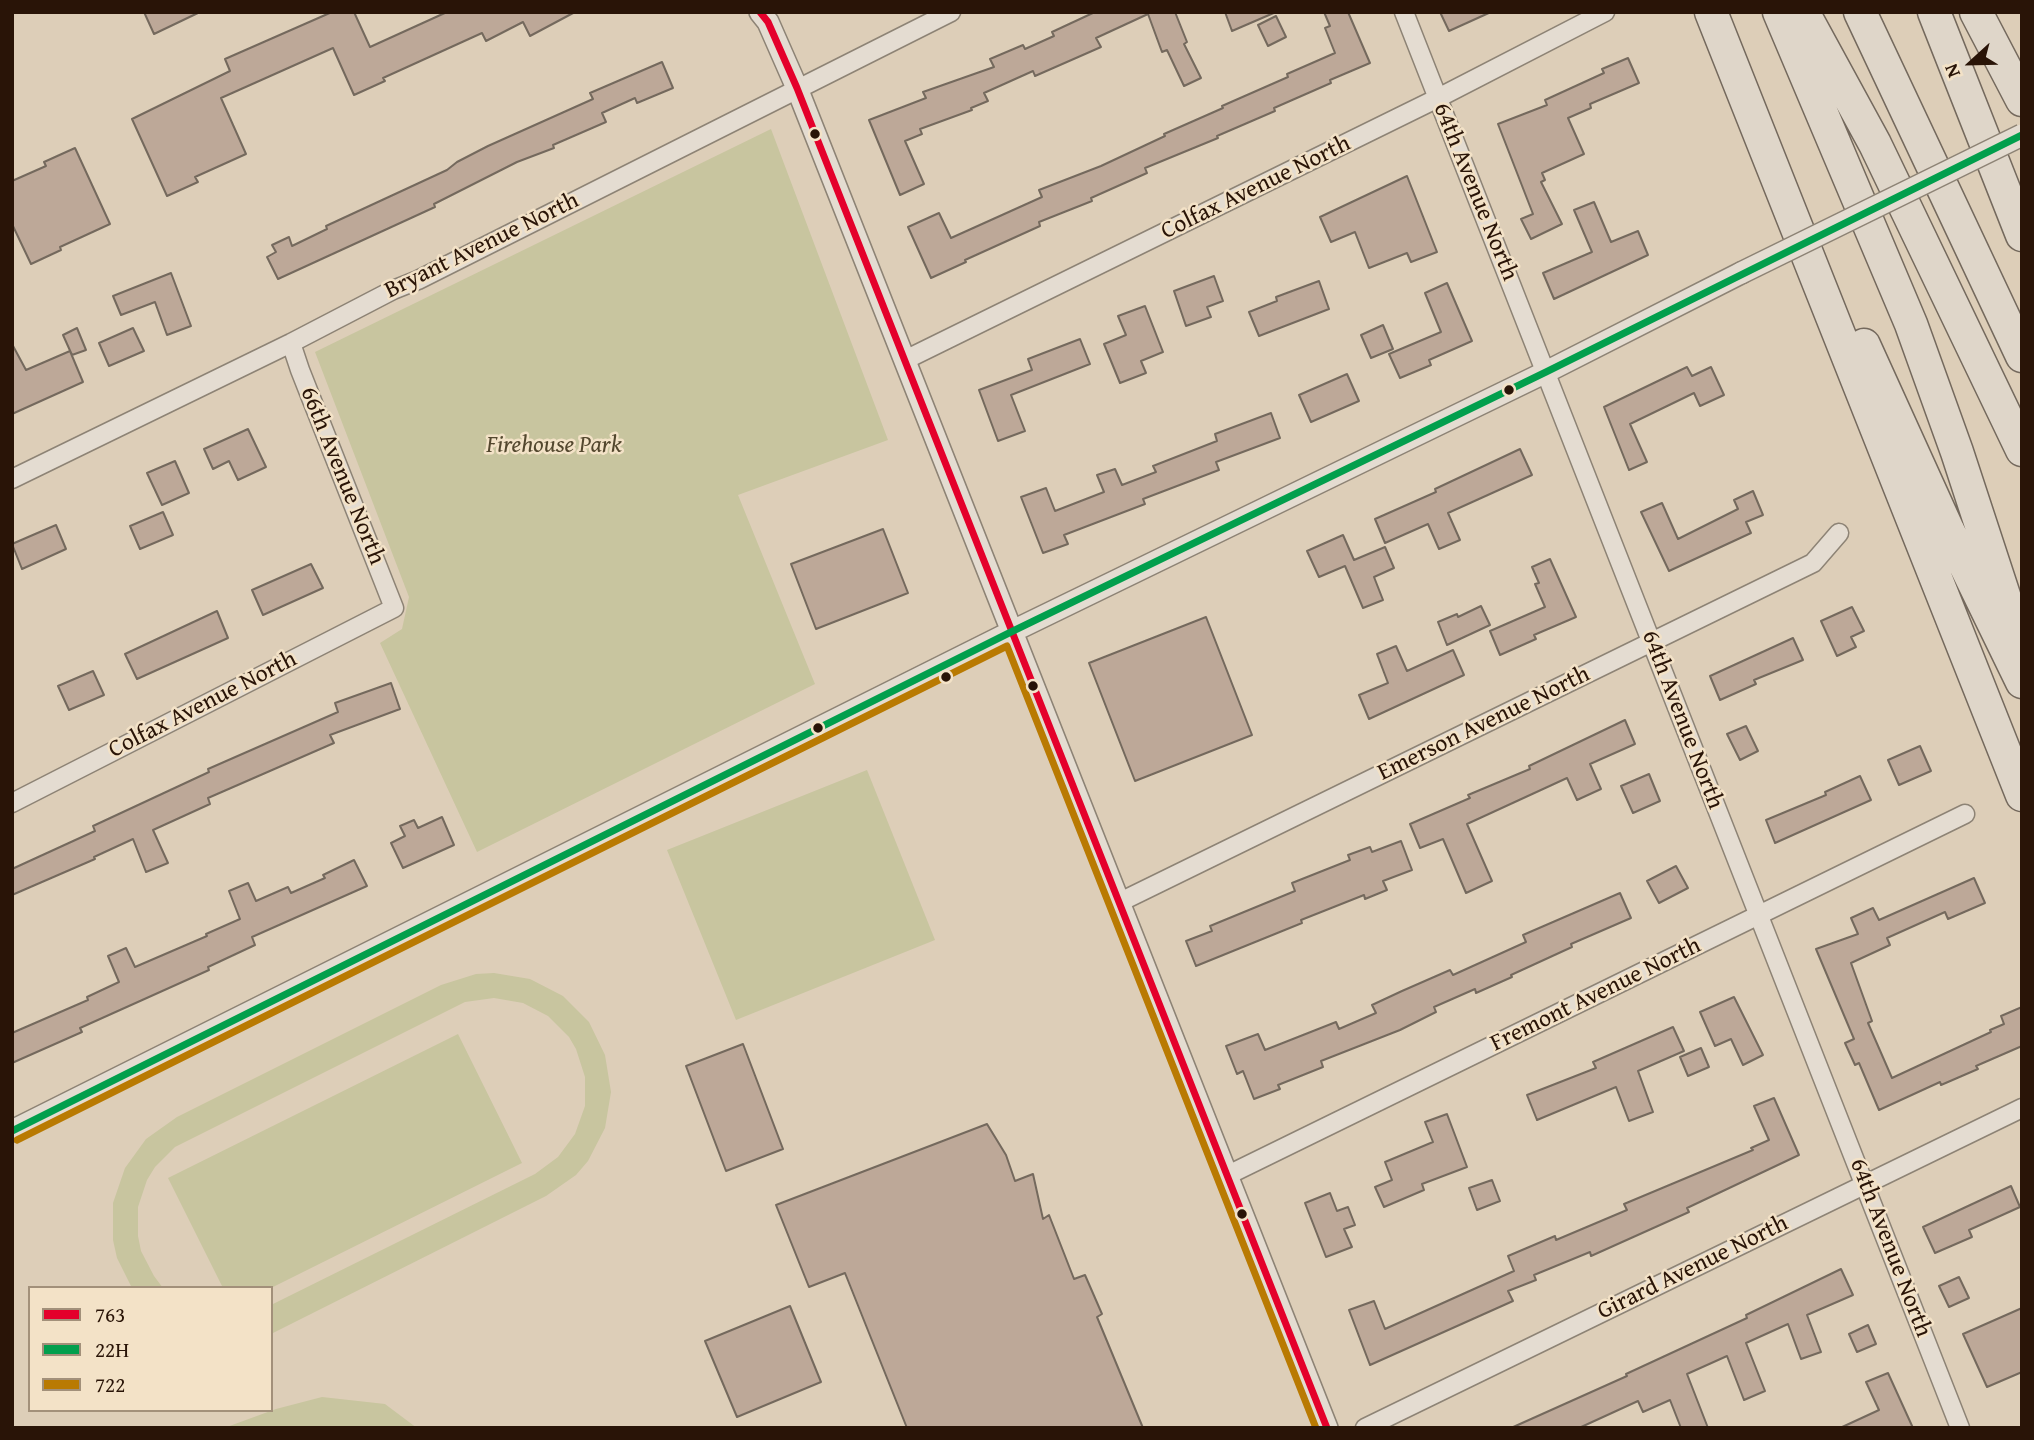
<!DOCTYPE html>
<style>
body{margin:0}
#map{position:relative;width:2034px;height:1440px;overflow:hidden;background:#ddceb8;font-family:"Gentium Book Plus",serif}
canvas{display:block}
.frame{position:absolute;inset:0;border:14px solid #291407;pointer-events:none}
.legend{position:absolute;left:28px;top:1286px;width:245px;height:126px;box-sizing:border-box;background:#f3e2c7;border:2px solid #a2907a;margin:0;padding:9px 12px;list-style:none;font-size:21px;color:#291407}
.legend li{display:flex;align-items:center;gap:14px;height:35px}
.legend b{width:35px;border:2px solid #a2907a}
.north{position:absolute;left:1936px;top:28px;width:70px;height:70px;-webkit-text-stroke:5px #f3e2c7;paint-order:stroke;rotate:248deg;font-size:19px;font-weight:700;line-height:28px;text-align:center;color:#291407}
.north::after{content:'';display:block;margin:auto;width:24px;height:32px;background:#291407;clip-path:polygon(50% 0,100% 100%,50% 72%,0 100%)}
</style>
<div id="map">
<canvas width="2034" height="1440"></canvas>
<div class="frame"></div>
<ul class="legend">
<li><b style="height:9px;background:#e4002b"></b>763</li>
<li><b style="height:9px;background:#029f4d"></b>22H</li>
<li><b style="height:9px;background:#b97a02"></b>722</li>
</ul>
<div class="north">N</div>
</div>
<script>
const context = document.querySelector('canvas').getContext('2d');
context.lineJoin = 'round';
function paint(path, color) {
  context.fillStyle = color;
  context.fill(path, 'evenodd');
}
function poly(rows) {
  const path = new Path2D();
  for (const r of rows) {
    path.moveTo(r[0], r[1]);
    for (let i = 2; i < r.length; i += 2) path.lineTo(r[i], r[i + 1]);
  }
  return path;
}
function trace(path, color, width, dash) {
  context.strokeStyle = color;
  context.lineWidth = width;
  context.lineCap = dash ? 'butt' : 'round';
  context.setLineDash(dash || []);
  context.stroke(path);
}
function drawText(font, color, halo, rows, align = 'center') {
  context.font = font + ' "Gentium Book Plus",serif';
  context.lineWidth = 5;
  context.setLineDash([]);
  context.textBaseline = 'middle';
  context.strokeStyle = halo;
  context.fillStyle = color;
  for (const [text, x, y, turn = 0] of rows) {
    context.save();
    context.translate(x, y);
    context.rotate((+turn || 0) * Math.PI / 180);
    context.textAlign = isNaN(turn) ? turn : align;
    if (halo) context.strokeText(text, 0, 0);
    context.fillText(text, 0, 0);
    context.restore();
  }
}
paint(poly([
 [771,129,888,440,738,495,815,684,477,852,380,643,402,629,409,597,315,352],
 [867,770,935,940,736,1020,667,850],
 [494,973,530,979,563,996,589,1022,605,1055,611,1092,605,1128,588,1161,576,1175,546,1196,271,1334,271,1305,535,1174,558,1157,575,1134,585,1106,585,1077,576,1049,569,1037,548,1016,523,1003,494,998,465,1002,175,1147,155,1167,147,1180,138,1207,138,1236,141,1251,154,1276,163,1288,132,1288,117,1258,113,1240,113,1203,125,1168,146,1139,177,1117,441,985,476,974],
 [458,1034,522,1163,271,1288,223,1288,168,1178],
 [322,1397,385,1404,417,1428,224,1428,276,1409]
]), '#c8c59f');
const building = poly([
 [144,12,200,12,154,34,144,12],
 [332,12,354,12,370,47,447,12,575,12,530,36,523,22,486,41,482,33,383,78,385,81,354,95,333,48,221,98,246,154,195,177,198,182,167,196,132,119,230,71,225,59,332,12],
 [1095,12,1175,12,1187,42,1184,44,1201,78,1184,86,1167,50,1162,52,1148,14,1096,38,1101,47,1035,76,1033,71,984,93,988,101,971,108,972,110,920,129,922,134,905,141,924,184,900,195,869,120,926,98,923,92,994,67,990,59,1023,45,1025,49,1054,36,1052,32,1095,12],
 [1225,12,1276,12,1232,31,1225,12],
 [1324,12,1348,12,1370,63,1330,80,1331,83,1274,108,1275,111,1217,136,1218,138,1145,168,1147,173,1091,198,1092,201,1039,222,1040,226,965,260,966,262,931,278,908,227,939,213,951,238,1042,197,1039,190,1101,166,1165,136,1164,134,1223,108,1222,106,1288,77,1287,74,1335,53,1325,28,1330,26,1324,12],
 [1440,12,1491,12,1449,31,1440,12],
 [1276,16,1286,37,1268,46,1258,25,1276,16],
 [1628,58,1639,83,1590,104,1591,108,1568,118,1584,154,1542,173,1545,180,1541,182,1562,224,1531,239,1521,219,1533,214,1498,124,1547,105,1545,100,1604,73,1602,69,1628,58],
 [662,62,673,88,637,103,635,98,602,113,606,122,553,145,554,148,517,162,434,204,435,207,278,279,267,257,276,252,272,245,289,237,292,246,327,229,326,226,447,170,457,162,488,146,593,99,590,93,662,62],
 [75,148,110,224,60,247,61,250,31,264,12,224,12,181,46,166,44,162,75,148],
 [1407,176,1437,252,1411,262,1407,253,1369,268,1355,232,1331,242,1320,217,1407,176],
 [1594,202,1611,242,1638,231,1648,255,1554,299,1543,273,1592,252,1574,210,1594,202],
 [171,273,191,326,167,335,155,302,121,315,113,296,171,273],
 [1214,276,1223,301,1207,307,1211,317,1186,326,1174,291,1214,276],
 [1319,281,1329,309,1259,336,1249,312,1277,301,1276,297,1319,281],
 [1447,283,1472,341,1429,360,1431,365,1400,378,1389,354,1441,332,1425,293,1447,283],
 [1145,306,1163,352,1141,361,1146,373,1120,383,1104,344,1126,335,1118,316,1145,306],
 [1383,325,1393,349,1371,358,1361,335,1383,325],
 [77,328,86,350,72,355,63,335,77,328],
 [133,328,144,351,109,366,99,343,133,328],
 [1080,339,1090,364,1011,395,1025,431,998,441,979,390,1032,370,1028,359,1080,339],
 [12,344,26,370,70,351,83,382,12,414,12,344],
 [1687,367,1692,376,1711,367,1724,395,1700,406,1694,393,1630,424,1647,462,1629,470,1604,407,1687,367],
 [1347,374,1359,401,1311,422,1299,395,1347,374],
 [1271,413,1280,438,1216,462,1219,470,1143,499,1145,504,1064,535,1068,544,1043,553,1021,497,1046,488,1055,511,1104,492,1097,475,1115,469,1122,485,1156,472,1153,466,1217,441,1215,434,1271,413],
 [248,429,266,467,238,480,229,461,213,469,204,449,248,429],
 [1520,449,1532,475,1448,513,1460,540,1439,549,1428,524,1385,543,1375,519,1436,492,1435,489,1520,449],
 [175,461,189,493,162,505,147,473,175,461],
 [1753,491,1763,515,1746,522,1751,533,1669,571,1641,512,1662,503,1678,539,1738,509,1734,500,1753,491],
 [163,512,173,535,140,549,130,526,163,512],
 [56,525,66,549,22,569,12,544,56,525],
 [883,529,908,593,816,629,791,564,883,529],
 [1343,535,1354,560,1385,547,1394,568,1374,577,1383,600,1363,608,1345,566,1319,577,1307,551,1343,535],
 [1550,559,1576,617,1534,635,1536,639,1500,655,1490,631,1545,607,1535,584,1539,583,1532,567,1550,559],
 [311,564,323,588,263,615,252,590,311,564],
 [1481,606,1490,625,1447,645,1438,622,1457,614,1458,617,1481,606],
 [1852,607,1864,631,1851,637,1856,647,1837,656,1821,621,1852,607],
 [217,611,228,638,137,679,125,654,217,611],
 [1206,617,1252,735,1135,781,1089,663,1206,617],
 [1793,638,1803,660,1754,680,1756,684,1720,700,1710,676,1793,638],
 [1396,646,1407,671,1453,650,1464,675,1369,719,1359,695,1388,683,1377,654,1396,646],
 [93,671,104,695,69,710,58,686,93,671],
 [391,683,400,709,330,735,334,743,208,798,210,804,153,830,168,863,146,872,133,839,94,857,95,859,12,895,12,869,95,831,93,826,209,772,208,769,338,712,335,703,391,683],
 [1625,720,1635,744,1590,764,1601,789,1577,800,1567,778,1467,824,1492,881,1466,893,1443,839,1420,848,1410,824,1470,798,1468,795,1530,769,1529,766,1625,720],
 [1746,726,1758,751,1740,760,1727,734,1746,726],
 [1920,746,1931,771,1899,785,1888,760,1920,746],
 [1649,774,1660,801,1633,813,1621,786,1649,774],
 [1860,776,1871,800,1775,843,1766,820,1826,795,1825,792,1860,776],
 [442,817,454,845,403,868,391,843,405,836,400,826,414,820,418,828,442,817],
 [1401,841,1412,870,1383,881,1387,890,1365,899,1364,895,1301,920,1302,923,1196,966,1186,941,1212,931,1210,926,1295,891,1292,883,1350,860,1348,855,1370,847,1372,852,1401,841],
 [354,860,367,886,252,937,255,945,208,967,209,970,80,1028,82,1032,12,1063,12,1033,88,1000,87,997,119,982,108,956,126,948,135,967,207,936,206,934,240,919,229,891,248,883,256,901,288,887,291,893,325,878,323,875,354,860],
 [1676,866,1688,888,1659,903,1647,881,1676,866],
 [1974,878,1985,903,1948,919,1945,912,1887,938,1890,945,1851,963,1872,1021,1868,1023,1892,1078,1991,1032,1990,1030,2004,1024,2001,1016,2022,1007,2022,1046,1976,1066,1978,1069,1941,1085,1940,1082,1879,1110,1859,1063,1855,1065,1845,1043,1854,1039,1816,949,1858,934,1851,918,1873,908,1879,920,1974,878],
 [1620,893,1631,918,1571,944,1572,947,1511,975,1512,977,1476,993,1475,989,1434,1007,1436,1012,1400,1030,1321,1061,1323,1067,1278,1085,1280,1089,1254,1099,1243,1071,1237,1074,1226,1046,1258,1034,1265,1050,1336,1022,1339,1029,1376,1013,1372,1005,1402,991,1450,970,1453,975,1526,942,1523,935,1620,893],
 [1734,997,1763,1055,1743,1065,1731,1039,1715,1046,1700,1012,1734,997],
 [1673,1027,1684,1051,1638,1071,1653,1112,1629,1121,1616,1087,1537,1120,1527,1095,1596,1068,1593,1062,1673,1027],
 [743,1044,783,1149,726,1171,686,1066,743,1044],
 [1701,1048,1709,1067,1688,1076,1680,1057,1701,1048],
 [1774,1098,1799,1155,1687,1208,1689,1212,1591,1256,1590,1252,1534,1275,1536,1280,1508,1291,1513,1301,1370,1365,1349,1310,1374,1301,1385,1329,1514,1271,1508,1256,1555,1236,1556,1240,1627,1210,1624,1204,1753,1150,1751,1148,1769,1140,1754,1106,1774,1098],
 [1447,1114,1467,1167,1422,1184,1424,1190,1384,1207,1375,1187,1392,1180,1385,1162,1433,1142,1425,1122,1447,1114],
 [987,1124,1006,1155,1015,1181,1033,1174,1043,1219,1049,1215,1074,1279,1085,1275,1102,1314,1097,1317,1143,1428,907,1428,845,1273,809,1287,776,1205,987,1124],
 [1492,1180,1500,1201,1477,1210,1469,1188,1492,1180],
 [2011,1186,2020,1207,1969,1230,1972,1237,1935,1253,1923,1227,2011,1186],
 [1330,1193,1337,1211,1348,1207,1355,1225,1344,1229,1352,1247,1326,1257,1305,1203,1330,1193],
 [1841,1269,1853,1295,1807,1315,1821,1352,1801,1359,1788,1324,1746,1343,1765,1391,1744,1400,1727,1356,1687,1374,1708,1428,1681,1428,1670,1400,1643,1412,1638,1401,1579,1428,1511,1428,1627,1376,1626,1374,1747,1318,1746,1315,1841,1269],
 [1959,1277,1969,1298,1949,1307,1939,1286,1959,1277],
 [790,1306,821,1382,737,1417,705,1341,790,1306],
 [2022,1308,2022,1372,1987,1387,1963,1334,2022,1308],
 [1868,1325,1876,1344,1857,1352,1849,1334,1868,1325],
 [1888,1373,1913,1428,1840,1428,1879,1410,1866,1382,1888,1373]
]);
paint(building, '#bda898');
trace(building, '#74695d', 2);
const minor = poly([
 [1404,12,1960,1428],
 [905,360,1438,98,1605,12],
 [12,479,291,343,393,290,418,280,951,12],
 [12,803,394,608,300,370,291,343],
 [1120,902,1813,563,1839,533],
 [1228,1175,1965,814],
 [1365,1428,2022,1108]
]);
const tertiary = poly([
 [760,12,768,22,797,88,1327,1428],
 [12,1131,1013,631,1546,372,1741,273]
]);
const motorway = poly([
 [1711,12,2022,795],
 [1779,12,1911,324,1957,452,2017,635],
 [1803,12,1875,144,2022,450],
 [1860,12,2022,356],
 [1934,12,2022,235],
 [1976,12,2022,100],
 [1864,345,1948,530,2022,682]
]);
trace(minor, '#8d8375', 21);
trace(tertiary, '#8d8375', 24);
trace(motorway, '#74695d', 35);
trace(minor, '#e4dcd1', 18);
trace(tertiary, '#e4dcd1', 21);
trace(motorway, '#dfd6c9', 32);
const tertiaryBridge = poly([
 [1741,273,2022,135]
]);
trace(tertiaryBridge, '#8d8375', 24, []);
trace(tertiaryBridge, '#e4dcd1', 21);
trace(poly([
 [760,12,768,22,797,88,1327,1428]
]), '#e4002b', 7);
trace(poly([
 [12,1131,1013,631,1546,372,2022,135]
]), '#029f4d', 7);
trace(poly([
 [17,1140,1007,646,1316,1428]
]), '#b97a02', 7);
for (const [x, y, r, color] of [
 [815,134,6,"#291407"],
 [1509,390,6,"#291407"],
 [946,677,6,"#291407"],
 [1033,686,6,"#291407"],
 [818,728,6,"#291407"],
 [1242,1214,6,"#291407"]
]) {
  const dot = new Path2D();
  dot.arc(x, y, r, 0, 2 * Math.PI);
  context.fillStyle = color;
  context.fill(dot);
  trace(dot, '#f3e2c7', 2.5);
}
drawText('24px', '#291407', '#f3e2c7', [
 ["Colfax Avenue North",1256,188,-26],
 ["64th Avenue North",1475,192,68],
 ["Bryant Avenue North",482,246,-26],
 ["66th Avenue North",342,476,68],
 ["Colfax Avenue North",203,705,-27],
 ["64th Avenue North",1682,720,69],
 ["Emerson Avenue North",1484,724,-26],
 ["Fremont Avenue North",1596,995,-26],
 ["64th Avenue North",1890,1248,69],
 ["Girard Avenue North",1693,1268,-26]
]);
drawText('italic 24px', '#53472e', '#f3e2c7', [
 ["Firehouse Park",554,446]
]);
</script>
